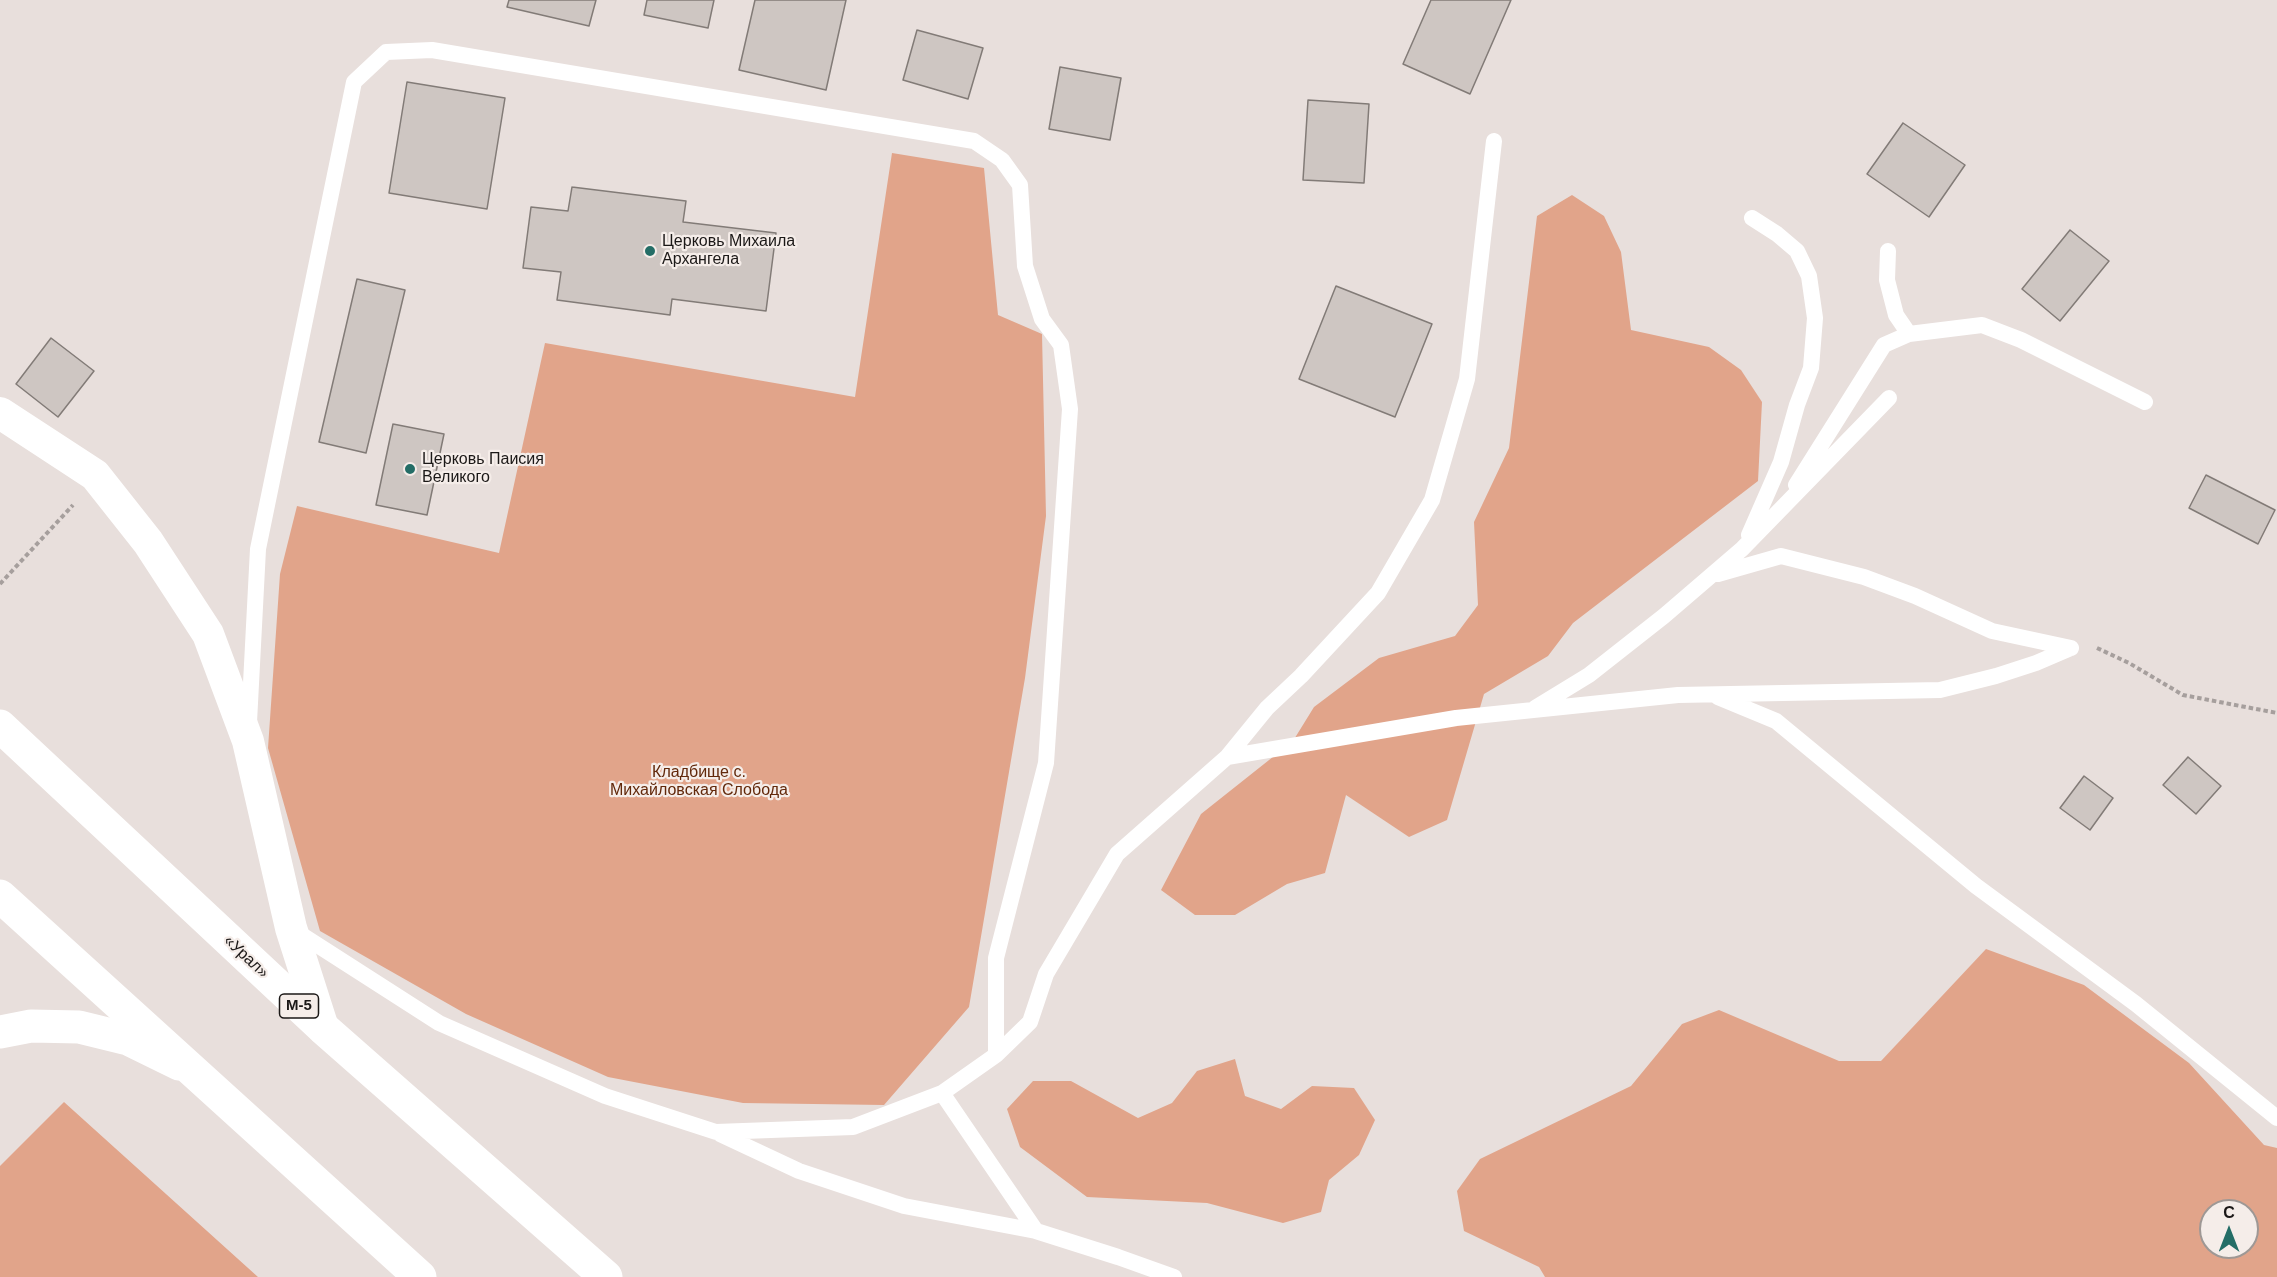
<!DOCTYPE html>
<meta charset="utf-8">
<style>
body{margin:0}
#map{position:relative;width:2277px;height:1277px;overflow:hidden;background:#e8dfdc;font-family:Helvetica,sans-serif}
canvas{display:block}
.north{position:absolute;left:2199px;top:1199px;width:60px;height:60px;box-sizing:border-box;background:#f5ede9;border:2px solid #9e9895;border-radius:50%;rotate:0deg;font-size:16px;font-weight:700;line-height:24px;text-align:center;color:#1b1817}
.north::after{content:'';display:block;margin:auto;width:21px;height:27px;background:#246d66;clip-path:polygon(50% 0,100% 100%,50% 72%,0 100%)}
</style>
<div id="map">
<canvas width="2277" height="1277"></canvas>
<div class="north">С</div>
</div>
<script>
const context = document.querySelector('canvas').getContext('2d');
context.lineJoin = 'round';
function paint(path, color) {
  context.fillStyle = color;
  context.fill(path, 'evenodd');
}
function poly(rows) {
  const path = new Path2D();
  for (const r of rows) {
    path.moveTo(r[0], r[1]);
    for (let i = 2; i < r.length; i += 2) path.lineTo(r[i], r[i + 1]);
  }
  return path;
}
function trace(path, color, width, dash) {
  context.strokeStyle = color;
  context.lineWidth = width;
  context.lineCap = dash ? 'butt' : 'round';
  context.setLineDash(dash || []);
  context.stroke(path);
}
function drawText(font, color, halo, rows, align = 'center') {
  context.font = font + ' Helvetica,sans-serif';
  context.lineWidth = 4.5;
  context.setLineDash([]);
  context.textBaseline = 'middle';
  context.strokeStyle = halo;
  context.fillStyle = color;
  for (const [text, x, y, turn = 0] of rows) {
    context.save();
    context.translate(x, y);
    context.rotate((+turn || 0) * Math.PI / 180);
    context.textAlign = isNaN(turn) ? turn : align;
    if (halo) context.strokeText(text, 0, 0);
    context.fillText(text, 0, 0);
    context.restore();
  }
}
paint(poly([
 [892,153,984,168,998,315,1042,334,1046,516,1025,678,969,1007,884,1105,743,1103,608,1077,466,1014,320,931,268,748,280,574,297,506,499,553,545,343,855,397],
 [1572,195,1604,216,1621,252,1631,330,1709,347,1741,370,1762,402,1758,481,1573,623,1548,656,1484,694,1447,820,1409,837,1346,795,1325,873,1287,884,1235,915,1195,915,1161,890,1201,814,1293,741,1314,707,1379,658,1455,636,1478,605,1474,522,1509,448,1537,216],
 [1986,949,2084,985,2189,1063,2264,1145,2277,1148,2277,1277,1545,1277,1539,1267,1464,1231,1457,1191,1480,1159,1631,1086,1682,1024,1719,1010,1839,1061,1881,1061],
 [2211,1211,2247,1211,2247,1247,2211,1247],
 [1235,1059,1245,1096,1281,1109,1312,1086,1354,1088,1375,1120,1359,1155,1329,1180,1321,1212,1283,1223,1207,1203,1087,1197,1020,1147,1007,1109,1033,1081,1071,1081,1138,1118,1172,1103,1197,1071],
 [64,1102,258,1277,0,1277,0,1166]
]), '#e1a48a');
const building = poly([
 [509,0,596,0,589,26,507,7,509,0],
 [647,0,714,0,708,28,644,15,647,0],
 [755,0,846,0,826,90,739,70,755,0],
 [1431,0,1511,0,1470,94,1403,64,1431,0],
 [917,30,983,48,968,99,903,80,917,30],
 [1060,67,1121,78,1110,140,1049,129,1060,67],
 [407,82,505,98,487,209,389,193,407,82],
 [1308,100,1369,104,1364,183,1303,180,1308,100],
 [1903,123,1965,165,1929,217,1867,174,1903,123],
 [572,187,686,201,683,222,776,233,766,311,672,299,670,315,557,300,561,272,523,268,531,207,568,211,572,187],
 [2070,230,2109,261,2060,321,2022,289,2070,230],
 [357,279,405,290,366,453,319,442,357,279],
 [1336,286,1432,324,1395,417,1299,379,1336,286],
 [51,338,94,371,58,417,16,384,51,338],
 [393,424,444,434,427,515,376,505,393,424],
 [2206,475,2275,510,2258,544,2189,508,2206,475],
 [2188,757,2221,786,2196,814,2163,785,2188,757],
 [2084,776,2113,798,2090,830,2060,808,2084,776]
]);
paint(building, '#cec6c2');
trace(building, '#827b77', 1.5);
trace(poly([
 [0,584,73,505],
 [2097,648,2129,663,2183,695,2277,713]
]), '#a69f9d', 4, [4.5, 3]);
trace(poly([
 [1888,251,1887,280,1896,315,1909,334],
 [1796,485,1884,345,1909,334,1982,325,2021,340,2145,402],
 [1749,535,1781,462,1797,405,1811,368,1815,318,1809,276,1797,251,1777,234,1752,218],
 [1718,574,1781,556,1864,577,1915,596,1992,631,2071,648],
 [1718,697,1776,721,1976,886,2136,1004,2277,1118],
 [1535,708,1589,675,1664,616,1742,549,1889,398],
 [249,722,258,549,354,82,386,52,432,50,974,141,1002,160,1020,185,1025,266,1042,319,1061,345,1070,409,1046,763,996,958,996,1055,942,1093,853,1127,716,1132,605,1096,439,1023,294,930],
 [1227,757,1267,708,1301,676,1378,593,1432,500,1467,379,1494,141],
 [996,1055,1030,1022,1046,974,1117,854,1227,757,1456,718,1678,695,1940,690,1996,676,2036,663,2071,648],
 [942,1093,1036,1231,1118,1257,1174,1277],
 [720,1134,799,1171,904,1206,1036,1231]
]), '#fff', 16);
trace(poly([
 [0,413,95,475,148,542,208,634,248,741,291,928,323,1028]
]), '#fff', 32);
trace(poly([
 [0,1032,31,1026,79,1027,128,1039,179,1064]
]), '#fff', 33);
trace(poly([
 [0,726,323,1028,606,1277],
 [0,896,420,1277]
]), '#fff', 33);
for (const [x, y, r, color] of [
 [650,251,6,"#246d66"],
 [410,469,6,"#246d66"]
]) {
  const dot = new Path2D();
  dot.arc(x, y, r, 0, 2 * Math.PI);
  context.fillStyle = color;
  context.fill(dot);
  trace(dot, '#f5ede9', 2);
}
for (const [x, y, w] of [
 [299,1006,39]
]) {
  const box = new Path2D();
  box.roundRect(x - w / 2, y - 12, w, 24, 4.5);
  context.fillStyle = '#f5ede9';
  context.fill(box);
  trace(box, '#1b1817', 1.5);
}
drawText('bold 15px', '#1b1817', null, [
 ["М-5",299,1006]
]);
drawText('16px', '#1b1817', '#f5ede9', [
 ["Церковь Михаила",662,242],
 ["Архангела",662,260],
 ["Церковь Паисия",422,460],
 ["Великого",422,478]
], 'left');
drawText('16px', '#62280a', '#f5ede9', [
 ["Кладбище с.",699,773],
 ["Михайловская Слобода",699,791]
]);
drawText('16px', '#1b1817', '#f5ede9', [
 ["«Урал»",246,957,43]
]);
</script>
